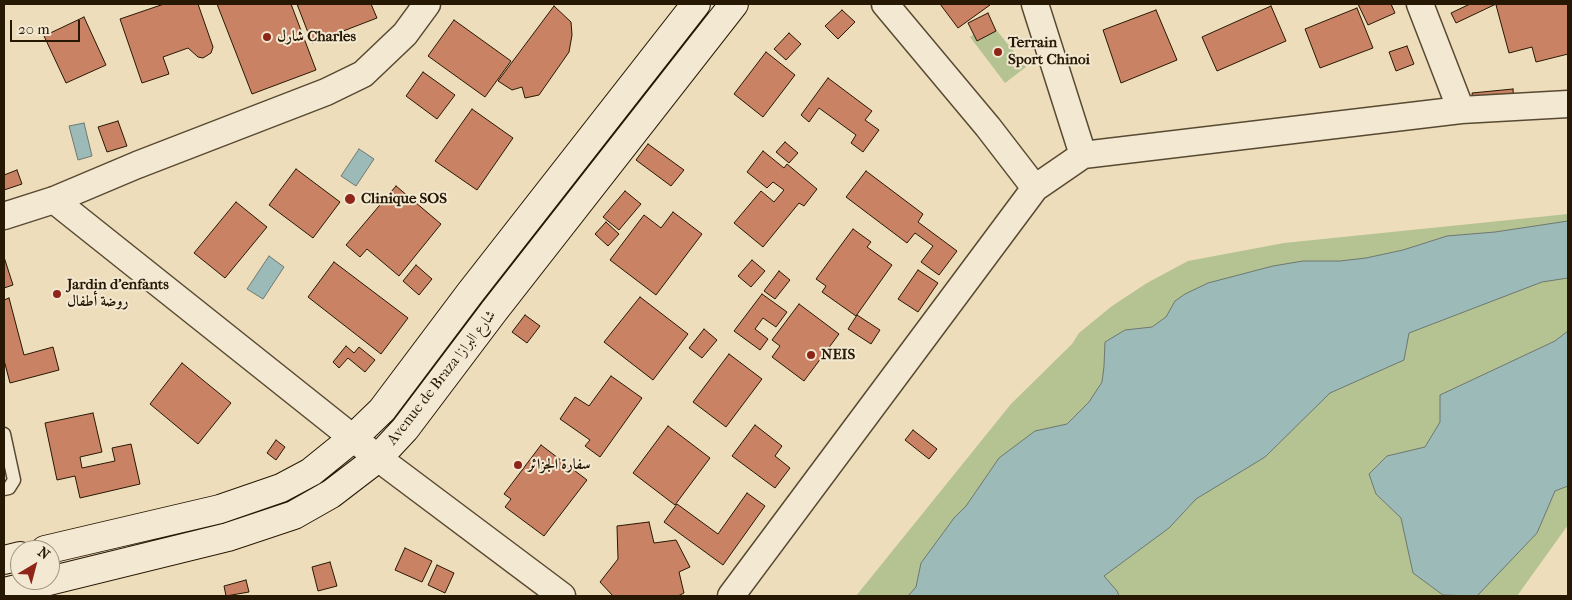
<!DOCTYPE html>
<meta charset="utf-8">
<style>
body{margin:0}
#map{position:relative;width:1572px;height:600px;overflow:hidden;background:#edddba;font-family:"IM FELL French Canon",serif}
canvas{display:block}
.frame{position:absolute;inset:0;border:5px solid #271804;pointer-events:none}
.north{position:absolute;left:10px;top:540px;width:50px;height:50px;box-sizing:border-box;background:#f3e9d2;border:1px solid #a19580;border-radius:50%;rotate:37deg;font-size:14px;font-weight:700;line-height:20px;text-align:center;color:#271804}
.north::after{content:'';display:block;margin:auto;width:18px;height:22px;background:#8f2418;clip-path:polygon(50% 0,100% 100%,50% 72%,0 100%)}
.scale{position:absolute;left:10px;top:20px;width:70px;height:22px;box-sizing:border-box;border:2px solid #271804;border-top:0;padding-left:6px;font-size:15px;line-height:18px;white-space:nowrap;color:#271804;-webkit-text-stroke:4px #f3e9d2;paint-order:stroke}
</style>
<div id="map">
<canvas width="1572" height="600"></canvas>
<div class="frame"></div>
<div class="north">N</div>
<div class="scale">20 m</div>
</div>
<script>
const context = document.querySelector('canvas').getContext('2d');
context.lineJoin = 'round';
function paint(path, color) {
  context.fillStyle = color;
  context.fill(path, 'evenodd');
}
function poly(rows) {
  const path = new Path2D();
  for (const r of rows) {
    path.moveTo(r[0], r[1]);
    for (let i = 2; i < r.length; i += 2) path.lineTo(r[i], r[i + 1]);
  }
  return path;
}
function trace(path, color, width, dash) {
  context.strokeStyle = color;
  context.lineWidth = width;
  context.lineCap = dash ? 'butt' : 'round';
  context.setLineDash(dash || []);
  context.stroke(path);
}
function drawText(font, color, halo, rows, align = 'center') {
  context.font = font + ' "IM FELL French Canon",Amiri,serif';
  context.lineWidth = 4;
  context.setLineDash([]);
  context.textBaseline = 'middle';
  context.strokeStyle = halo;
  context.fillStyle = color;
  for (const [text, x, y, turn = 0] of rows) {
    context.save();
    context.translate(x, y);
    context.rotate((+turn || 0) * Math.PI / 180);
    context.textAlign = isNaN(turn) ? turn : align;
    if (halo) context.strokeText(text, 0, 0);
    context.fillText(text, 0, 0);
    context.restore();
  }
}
paint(poly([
 [990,22,1026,67,1005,83,970,37],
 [1568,214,1568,525,1517,596,856,596,1011,404,1072,344,1079,333,1112,306,1147,283,1188,261,1284,243]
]), '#b5c292');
const water = poly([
 [84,123,92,156,78,160,69,126,84,123],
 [359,149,374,159,356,186,341,176,359,149],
 [1568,221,1568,278,1542,282,1409,333,1404,360,1330,393,1265,457,1196,499,1169,528,1104,576,1117,591,1119,596,908,596,916,587,921,563,954,518,966,506,999,458,1035,431,1067,424,1089,402,1102,382,1104,366,1105,342,1125,330,1152,327,1166,317,1175,301,1185,294,1208,283,1273,266,1303,261,1340,261,1366,258,1403,250,1447,236,1495,232,1568,221],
 [269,256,284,267,263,299,247,289,269,256],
 [1568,331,1568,486,1555,491,1537,533,1477,596,1443,595,1413,573,1401,518,1376,494,1369,474,1387,456,1425,447,1440,422,1440,395,1555,341,1568,331]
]);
paint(water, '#9cbab8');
trace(water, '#6d7970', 1);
const building = poly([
 [164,4,198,4,213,47,211,53,203,58,198,57,188,48,163,57,169,74,142,83,120,19,164,4],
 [217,4,291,4,316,70,252,94,217,4],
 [297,4,371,4,377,18,312,43,297,4],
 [940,4,990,4,990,5,958,28,940,4],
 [1358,4,1391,4,1395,13,1368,25,1358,4],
 [1470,4,1496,4,1456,23,1451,13,1470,4],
 [1500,4,1568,4,1568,54,1536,62,1532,47,1509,53,1496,5,1500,4],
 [554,6,571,22,572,35,569,52,539,95,525,98,522,87,512,90,498,81,554,6],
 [1271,6,1286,41,1217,71,1202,37,1271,6],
 [1357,8,1373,48,1320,68,1305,29,1357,8],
 [842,10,855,22,838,39,825,26,842,10],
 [1156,10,1177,60,1121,83,1103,30,1156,10],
 [988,13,996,31,977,41,968,23,988,13],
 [84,17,106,65,66,83,44,36,84,17],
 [454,20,511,61,485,97,428,56,454,20],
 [789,33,801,44,786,60,774,49,789,33],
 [1407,46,1414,64,1396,71,1389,52,1407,46],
 [766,52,795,75,763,117,734,94,766,52],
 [423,72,455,95,437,119,406,96,423,72],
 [828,78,872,111,865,120,879,130,863,152,851,143,856,135,819,108,809,122,801,115,828,78],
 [1513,89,1514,104,1474,107,1472,93,1513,89],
 [472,109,513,138,477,190,435,161,472,109],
 [118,121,127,146,107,152,98,127,118,121],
 [785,142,798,153,789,163,776,152,785,142],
 [648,144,684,170,671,186,636,160,648,144],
 [763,151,784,168,787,164,817,189,804,206,799,203,763,247,734,223,761,191,774,202,784,190,773,182,767,188,747,172,763,151],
 [296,169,340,202,313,238,269,205,296,169],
 [17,170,22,184,4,190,4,175,17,170],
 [866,171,923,214,918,222,957,251,939,275,921,262,933,246,915,233,907,243,846,197,866,171],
 [396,186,441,224,399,276,367,249,360,257,346,245,396,186],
 [625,191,641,204,619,230,603,217,625,191],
 [236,202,267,227,225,278,194,253,236,202],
 [673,212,702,234,656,295,610,260,644,215,661,228,673,212],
 [606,222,619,234,608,246,595,234,606,222],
 [853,229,871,242,867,247,892,265,856,316,822,292,826,286,816,279,853,229],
 [4,257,13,285,4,288,4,257],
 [752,260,765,271,751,287,738,276,752,260],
 [334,262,408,318,381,354,308,297,334,262],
 [416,265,432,279,419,295,403,281,416,265],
 [918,270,938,283,918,312,898,299,918,270],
 [779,271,790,280,775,299,764,291,779,271],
 [762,294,787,312,776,327,763,318,755,329,768,339,760,350,734,331,762,294],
 [640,297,688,334,653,380,604,342,640,297],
 [9,298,24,355,53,347,59,370,10,383,4,360,4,300,9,298],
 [799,304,839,334,804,381,772,357,780,346,772,340,799,304],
 [525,315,540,326,527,343,512,332,525,315],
 [857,315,880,330,871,344,848,329,857,315],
 [704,329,717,340,702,358,689,348,704,329],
 [346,346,354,353,359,347,375,360,365,372,348,358,339,368,333,362,346,346],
 [729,354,762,379,726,427,693,402,729,354],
 [182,363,231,403,198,444,150,404,182,363],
 [611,376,642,398,600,457,585,446,590,440,560,419,575,397,589,406,611,376],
 [93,413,102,452,80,457,82,468,115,461,112,448,131,444,140,484,80,498,75,476,57,480,45,423,93,413],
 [755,425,782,446,775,456,790,468,775,488,732,456,755,425],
 [668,426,710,458,675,505,633,473,668,426],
 [913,430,937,449,929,459,905,440,913,430],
 [276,440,285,447,276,460,267,453,276,440],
 [541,445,587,480,544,536,505,507,511,499,504,494,541,445],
 [747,493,765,506,723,565,664,522,677,504,718,534,747,493],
 [649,522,654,543,676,540,690,567,679,572,684,593,678,596,613,596,600,582,618,559,617,526,649,522],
 [405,548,432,561,422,582,395,570,405,548],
 [330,562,337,586,318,591,312,567,330,562],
 [437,565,454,573,445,593,428,585,437,565],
 [246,580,249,592,226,596,224,586,246,580]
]);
paint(building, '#c98263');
trace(building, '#271804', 1);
const lane = poly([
 [4,434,14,480,9,488,4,489]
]);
const street = poly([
 [885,4,988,127,1035,188],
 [1035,4,1083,155],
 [1420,4,1461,110],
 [54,200,378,458,562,596],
 [4,216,54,200,137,165,326,92,363,74,405,34,427,4],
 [731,596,1035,188,1083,155,1461,110,1568,104]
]);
const secondary = poly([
 [45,550,220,509,281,488,311,472,353,438,382,410,470,293,696,4],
 [4,560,20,556],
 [4,592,228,537,294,515,331,494,378,458,405,429,494,311,734,4]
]);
trace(lane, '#584932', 15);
trace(street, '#584932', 29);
trace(secondary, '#271804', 30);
trace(lane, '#f3e9d2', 12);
trace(street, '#f3e9d2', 26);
trace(secondary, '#f3e9d2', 28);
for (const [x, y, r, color] of [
 [267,37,5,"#8f2418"],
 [998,52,5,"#8f2418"],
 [350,199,6,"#8f2418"],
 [57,294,5,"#8f2418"],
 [811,355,5,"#8f2418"],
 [518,465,5,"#8f2418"]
]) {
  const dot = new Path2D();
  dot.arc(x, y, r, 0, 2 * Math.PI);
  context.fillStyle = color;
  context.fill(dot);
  trace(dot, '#f3e9d2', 2);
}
drawText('bold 15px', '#271804', '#f3e9d2', [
 ["شارل Charles",277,37],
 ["Terrain",1008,43],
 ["Sport Chinoi",1008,60],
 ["Clinique SOS",361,199],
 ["Jardin d'enfants",67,285],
 ["روضة أطفال",67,302],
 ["NEIS",821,355],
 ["سفارة الجزائر",528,465]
], 'left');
drawText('15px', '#271804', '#f3e9d2', [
 ["Avenue de Braza شارع البرازا",442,378,-52]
]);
</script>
